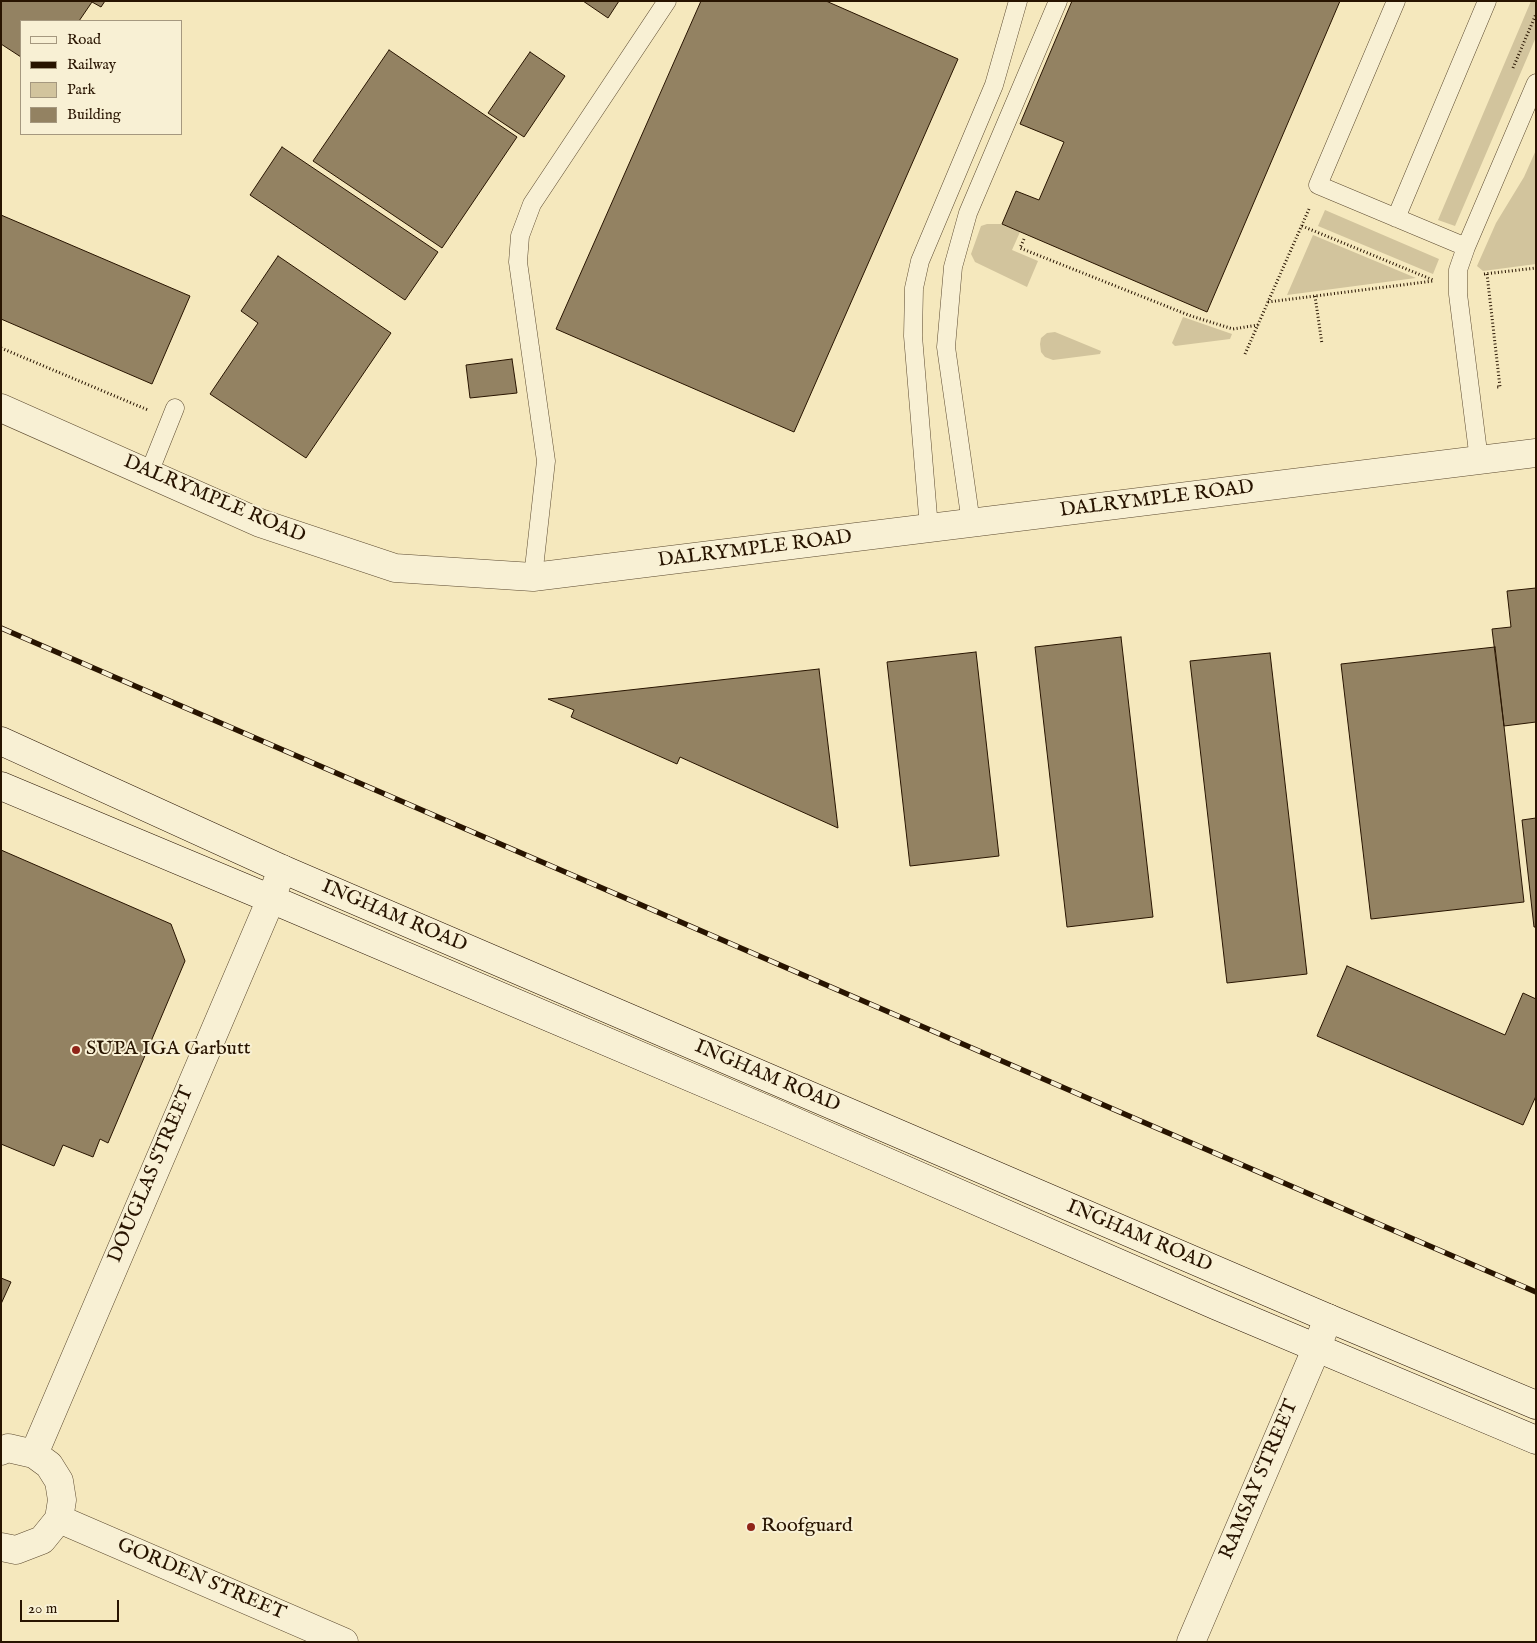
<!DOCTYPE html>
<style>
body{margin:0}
#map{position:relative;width:1537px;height:1643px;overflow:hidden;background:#f5e8bd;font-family:"IM FELL English",serif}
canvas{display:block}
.frame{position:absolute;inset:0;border:2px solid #281400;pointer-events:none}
.legend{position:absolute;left:20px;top:20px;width:162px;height:115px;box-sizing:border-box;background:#f8f0d4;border:1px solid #a5987f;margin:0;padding:6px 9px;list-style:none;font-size:15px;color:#281400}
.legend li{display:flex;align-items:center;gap:10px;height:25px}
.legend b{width:25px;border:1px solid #a5987f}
.scale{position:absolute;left:20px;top:1600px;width:99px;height:22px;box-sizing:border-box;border:2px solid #281400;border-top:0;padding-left:6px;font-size:15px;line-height:18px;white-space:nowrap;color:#281400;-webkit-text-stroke:4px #f8f0d4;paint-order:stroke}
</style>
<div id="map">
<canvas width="1537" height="1643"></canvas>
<div class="frame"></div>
<ul class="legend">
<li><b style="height:6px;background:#f8f0d4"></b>Road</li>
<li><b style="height:6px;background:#281400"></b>Railway</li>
<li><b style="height:14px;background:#d2c49d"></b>Park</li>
<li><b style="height:14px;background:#938262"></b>Building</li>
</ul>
<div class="scale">20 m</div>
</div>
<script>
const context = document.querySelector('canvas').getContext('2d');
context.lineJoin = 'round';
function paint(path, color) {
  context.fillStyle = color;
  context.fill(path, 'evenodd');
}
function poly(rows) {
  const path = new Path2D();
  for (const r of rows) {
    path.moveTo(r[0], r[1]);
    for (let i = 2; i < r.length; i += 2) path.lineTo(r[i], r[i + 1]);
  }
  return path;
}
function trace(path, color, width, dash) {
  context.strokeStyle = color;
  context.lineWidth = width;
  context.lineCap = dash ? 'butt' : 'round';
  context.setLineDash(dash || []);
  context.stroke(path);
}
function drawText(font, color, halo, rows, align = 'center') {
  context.font = font + ' "IM FELL English",serif';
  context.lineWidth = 4;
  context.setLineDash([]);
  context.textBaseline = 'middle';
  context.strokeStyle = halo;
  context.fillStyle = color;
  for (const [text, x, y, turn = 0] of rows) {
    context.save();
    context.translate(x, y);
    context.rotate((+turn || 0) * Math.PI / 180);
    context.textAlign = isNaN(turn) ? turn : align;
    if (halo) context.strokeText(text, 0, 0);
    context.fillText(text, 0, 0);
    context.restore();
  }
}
paint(poly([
 [1531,1,1536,1,1536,37,1455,226,1438,220],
 [1536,150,1536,264,1483,271,1477,266,1496,223,1524,177],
 [1325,210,1439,259,1433,274,1318,226],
 [987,224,1002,224,1020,232,1012,250,1038,261,1027,287,975,262,971,254,981,226],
 [1313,235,1416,278,1287,295],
 [1183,317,1232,334,1230,339,1175,346,1172,343],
 [1055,332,1101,351,1100,354,1053,360,1045,357,1041,352,1040,344,1041,338,1047,333]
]), '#d2c49d');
const building = poly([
 [1,1,105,1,101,7,92,2,79,21,21,21,21,57,1,44,1,1],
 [583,1,619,1,608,18,583,1],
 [701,1,826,1,958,59,794,432,556,329,701,1],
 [1072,1,1340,1,1207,312,1002,224,1016,191,1039,200,1064,142,1020,124,1072,1],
 [389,50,517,137,442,248,313,161,389,50],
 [530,52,565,76,524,137,488,113,530,52],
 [282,147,438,252,405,300,250,195,282,147],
 [1,215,190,296,152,384,1,319,1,215],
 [278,256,391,333,306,458,210,394,258,323,241,311,278,256],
 [512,359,517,393,470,398,466,365,512,359],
 [1536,588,1536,722,1504,726,1492,629,1511,627,1507,591,1536,588],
 [1121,637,1153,917,1067,927,1035,647,1121,637],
 [1495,647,1524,902,1371,919,1341,664,1495,647],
 [976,652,999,856,910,866,887,662,976,652],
 [1270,653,1307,974,1227,983,1190,661,1270,653],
 [819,669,838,828,680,757,677,764,571,717,574,710,548,699,819,669],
 [1536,818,1536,927,1534,927,1522,820,1536,818],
 [1,850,171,924,185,961,108,1143,100,1139,93,1157,63,1145,54,1166,1,1144,1,850],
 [1347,966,1505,1035,1523,993,1536,999,1536,1096,1523,1125,1317,1036,1347,966],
 [1,1278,11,1282,1,1304,1,1278]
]);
paint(building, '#938262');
trace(building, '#281400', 1);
const service = poly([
 [1396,1,1318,185,1466,247],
 [1396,218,1487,1],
 [1479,460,1458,294,1458,270,1466,247,1536,83],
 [149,473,175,408],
 [971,523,946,347,953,267,968,213,1058,1],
 [929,528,913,336,914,288,920,261,994,85,1018,1],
 [533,577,546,461,518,262,520,236,532,204,667,1]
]);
const minor = poly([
 [1,408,260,523,395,568,533,577,1536,453],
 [1,1451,8,1448,34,1454,49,1465,59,1481,62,1500,59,1519,42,1540,16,1550,1,1547],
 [34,1454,271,899,282,869],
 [59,1519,344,1642],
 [1191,1642,1317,1347,1328,1318]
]);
const secondary = poly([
 [1,741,282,869,1328,1318,1536,1405],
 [1,786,271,899,777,1114,1217,1306,1536,1440]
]);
trace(service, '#5b492f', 19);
trace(minor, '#5b492f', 29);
trace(secondary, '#281400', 29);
trace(poly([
 [1513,68,1536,14],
 [1302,226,1433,280],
 [1024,239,1020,248,1191,316,1233,329,1258,325],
 [1484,274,1536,268],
 [1487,274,1500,387,1496,387],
 [1315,296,1322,344],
 [1268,302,1433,281],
 [1,348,148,410],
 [1245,354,1309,209]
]), '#281400', 3, [1, 2.5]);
trace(service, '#f8f0d4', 18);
trace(minor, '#f8f0d4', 28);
trace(secondary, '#f8f0d4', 28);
const rail = poly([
 [1,628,1536,1292]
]);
trace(rail, '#281400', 5.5);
trace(rail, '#f8f0d4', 4, [11]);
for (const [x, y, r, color] of [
 [76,1050,5,"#8f2418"],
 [751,1527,5,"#8f2418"]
]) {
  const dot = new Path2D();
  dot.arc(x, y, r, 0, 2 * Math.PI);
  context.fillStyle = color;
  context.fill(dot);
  trace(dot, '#f8f0d4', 2);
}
drawText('20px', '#281400', '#f8f0d4', [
 ["DALRYMPLE ROAD",214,500,23],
 ["DALRYMPLE ROAD",1157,500,-7],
 ["DALRYMPLE ROAD",755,550,-7],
 ["INGHAM ROAD",394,917,23],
 ["INGHAM ROAD",767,1077,23],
 ["DOUGLAS STREET",152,1175,-67],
 ["INGHAM ROAD",1139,1237,23],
 ["RAMSAY STREET",1260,1480,-67],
 ["GORDEN STREET",201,1580,23]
]);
drawText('20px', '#281400', '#f8f0d4', [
 ["SUPA IGA Garbutt",86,1050],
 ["Roofguard",761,1527]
], 'left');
</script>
